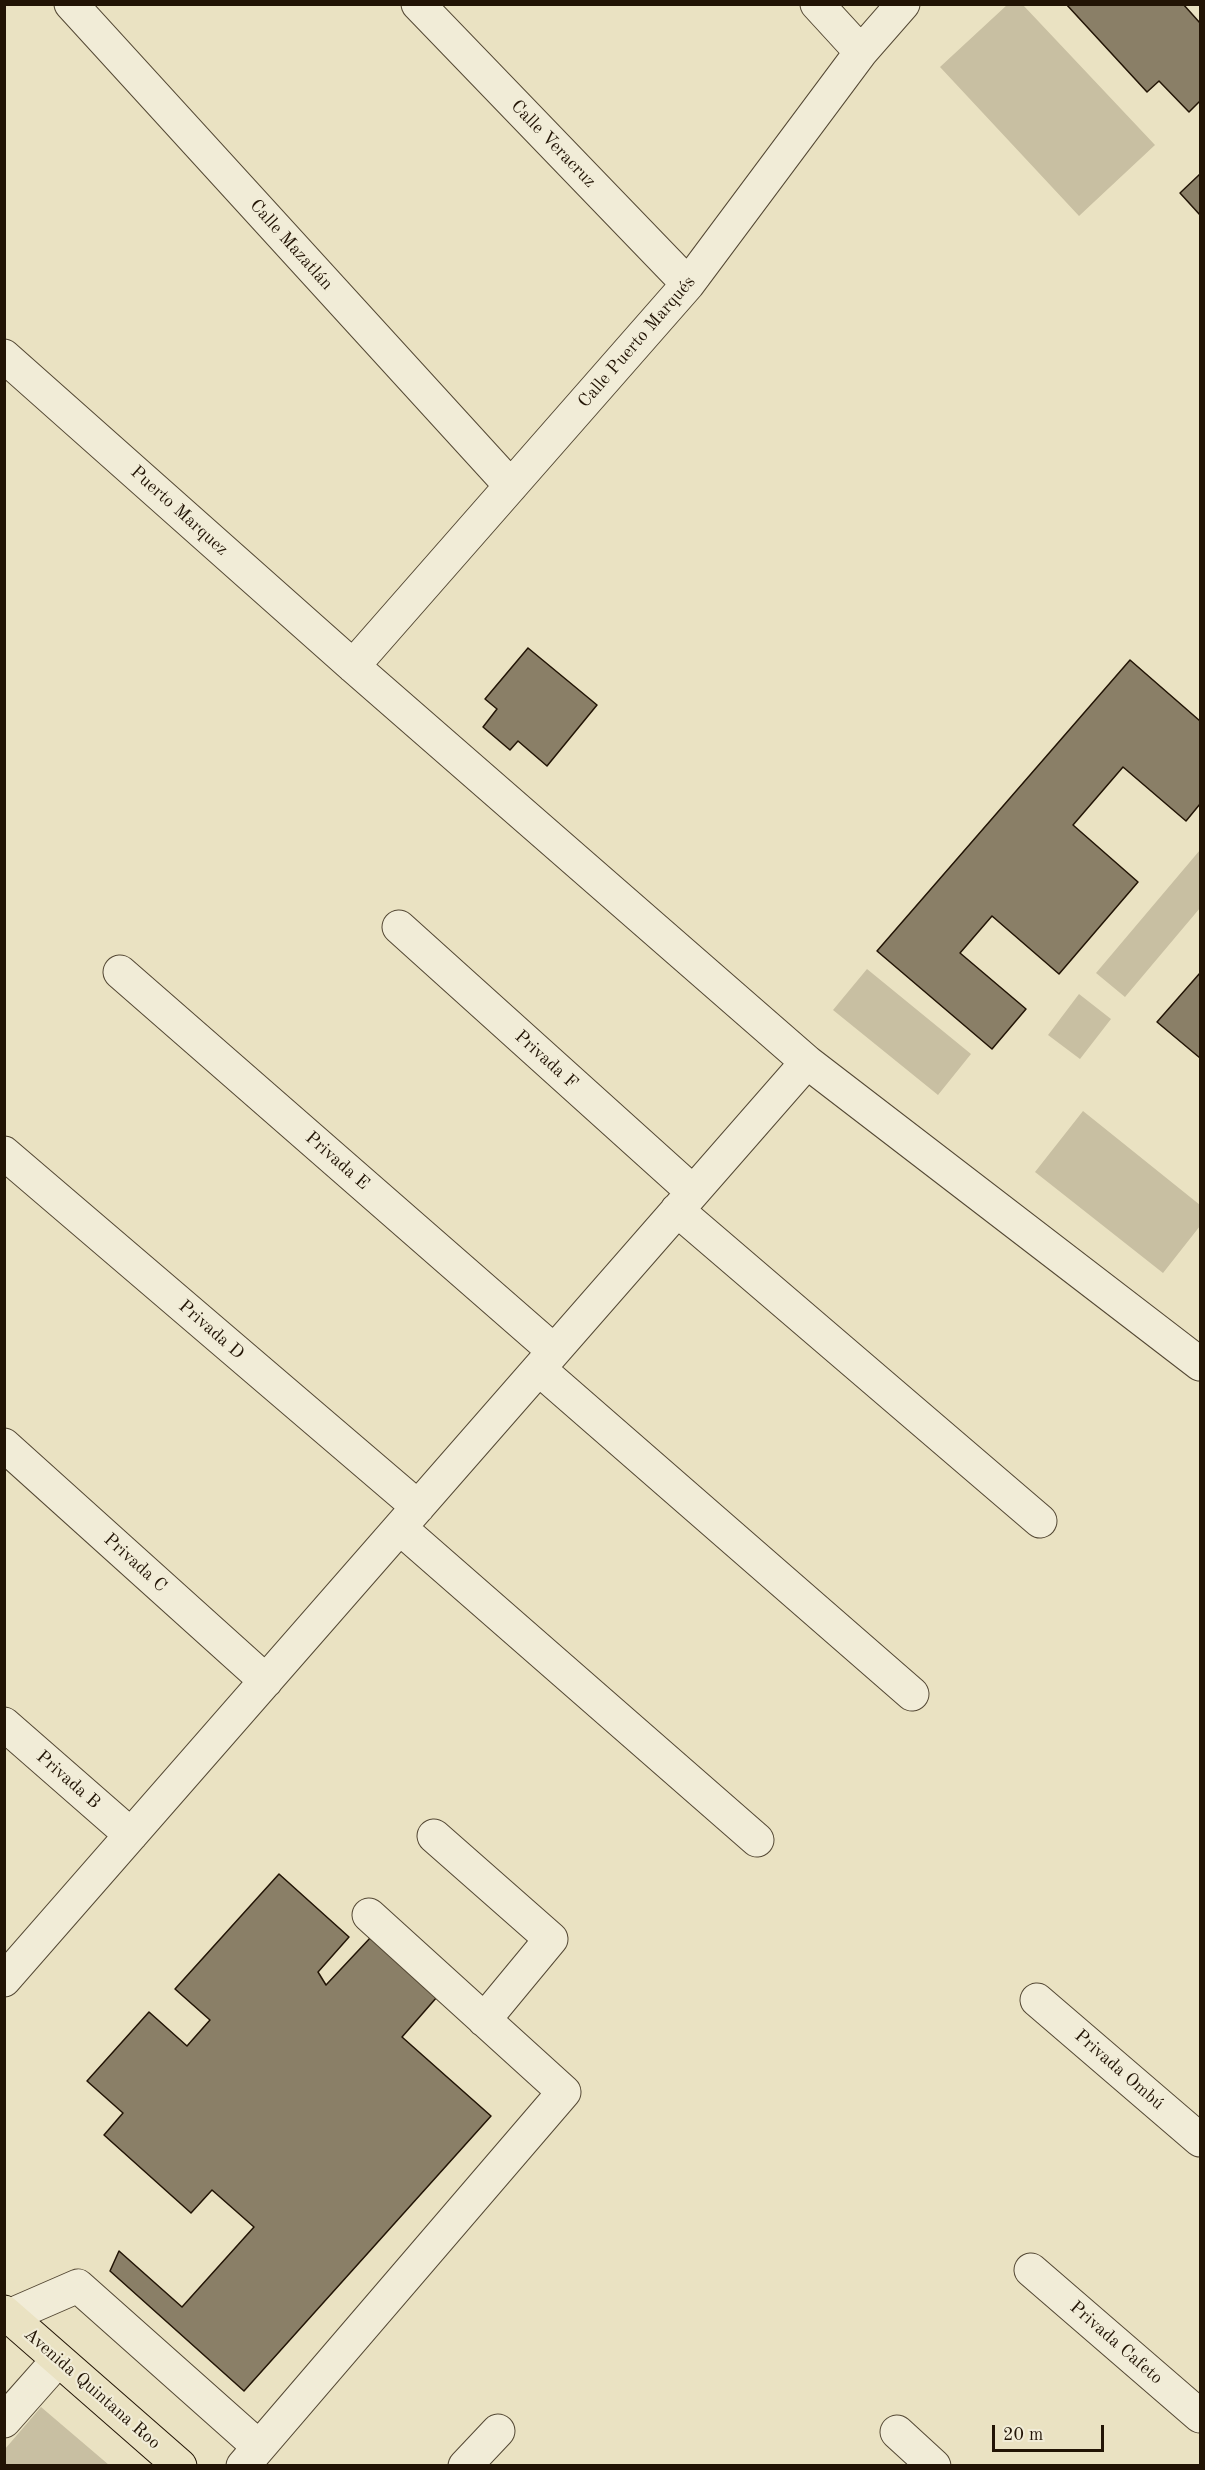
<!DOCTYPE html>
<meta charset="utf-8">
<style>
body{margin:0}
#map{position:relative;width:1205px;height:2470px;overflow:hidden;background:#eae2c2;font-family:"Old Standard TT",serif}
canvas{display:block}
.frame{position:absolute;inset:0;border:6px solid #221405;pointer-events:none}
.scale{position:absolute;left:992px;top:2425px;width:112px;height:27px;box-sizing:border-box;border:3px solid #221405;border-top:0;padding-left:8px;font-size:18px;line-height:21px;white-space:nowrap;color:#221405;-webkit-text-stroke:4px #f1ecd7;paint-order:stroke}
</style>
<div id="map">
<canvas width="1205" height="2470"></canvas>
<div class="frame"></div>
<div class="scale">20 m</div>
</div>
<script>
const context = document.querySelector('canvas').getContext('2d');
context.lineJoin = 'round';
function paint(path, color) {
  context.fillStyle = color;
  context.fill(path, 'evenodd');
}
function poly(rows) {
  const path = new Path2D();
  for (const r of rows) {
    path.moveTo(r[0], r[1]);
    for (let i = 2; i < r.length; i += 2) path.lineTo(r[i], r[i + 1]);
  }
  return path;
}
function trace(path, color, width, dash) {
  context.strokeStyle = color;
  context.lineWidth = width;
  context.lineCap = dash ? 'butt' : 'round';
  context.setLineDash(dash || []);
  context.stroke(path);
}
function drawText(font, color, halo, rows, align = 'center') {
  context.font = font + ' "Old Standard TT",serif';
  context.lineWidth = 4.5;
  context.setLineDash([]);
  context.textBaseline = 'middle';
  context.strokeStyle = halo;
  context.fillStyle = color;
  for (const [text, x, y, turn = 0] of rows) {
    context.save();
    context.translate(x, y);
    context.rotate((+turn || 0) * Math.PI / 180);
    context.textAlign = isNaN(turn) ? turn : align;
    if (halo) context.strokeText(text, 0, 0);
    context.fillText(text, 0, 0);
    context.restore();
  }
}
paint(poly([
 [1007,5,1023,5,1155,145,1079,216,940,67],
 [1200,850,1200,908,1125,997,1096,973],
 [867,969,971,1054,938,1095,833,1010],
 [1079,994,1111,1019,1080,1059,1048,1035],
 [1083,1111,1200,1205,1200,1226,1163,1273,1035,1172],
 [41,2407,109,2465,5,2465,5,2449]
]), '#c8bfa2');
const building = poly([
 [1066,4,1183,4,1200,23,1200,101,1189,112,1159,81,1147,92,1066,4],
 [1200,174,1200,215,1180,193,1200,174],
 [528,648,597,705,547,766,518,741,510,750,483,727,497,709,485,699,528,648],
 [1130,660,1200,721,1200,804,1186,821,1123,767,1073,825,1138,882,1059,974,992,916,960,953,1026,1009,992,1049,877,951,1130,660],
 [1200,973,1200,1058,1157,1022,1200,973],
 [279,1874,349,1937,318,1972,326,1985,371,1937,437,1997,402,2037,491,2116,244,2391,110,2271,119,2251,182,2307,254,2227,212,2190,191,2213,104,2135,123,2113,87,2081,149,2012,187,2046,210,2020,175,1989,279,1874]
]);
paint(building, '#8a7f67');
trace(building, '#221405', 1.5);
const minor = poly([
 [71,4,511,486],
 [418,4,688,284],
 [817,4,861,52],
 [4,356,353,666,807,1062,1200,1364],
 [353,666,688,284,861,52,903,4],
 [399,927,693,1192],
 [120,972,554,1351],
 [4,1153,418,1507],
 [677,1210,1040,1521],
 [539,1369,912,1694],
 [4,1445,266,1681],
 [400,1528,757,1840],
 [4,1724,131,1835],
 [434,1836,551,1939,484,2020],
 [4,1980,807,1062],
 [1037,2000,1200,2140],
 [1031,2270,1200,2416],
 [9,2316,78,2286,259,2447],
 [4,2421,58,2360],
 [897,2432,934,2466],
 [243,2466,564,2092,369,1915],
 [465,2466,498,2431]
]);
const major = poly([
 [4,2312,180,2466]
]);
trace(minor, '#544834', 35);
trace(major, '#221405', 35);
trace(minor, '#f1ecd7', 33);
trace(major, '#eae2c2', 33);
drawText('18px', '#221405', '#f1ecd7', [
 ["Calle Veracruz",553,144,46],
 ["Calle Mazatlán",291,245,48],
 ["Calle Puerto Marqués",637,342,-49],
 ["Puerto Marquez",179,511,42],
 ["Privada F",546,1060,42],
 ["Privada E",337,1161,41],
 ["Privada D",211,1330,41],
 ["Privada C",135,1563,42],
 ["Privada B",68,1780,41],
 ["Privada Ombú",1119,2070,41],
 ["Privada Cafeto",1116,2343,41],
 ["Avenida Quintana Roo",92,2389,41]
]);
</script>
